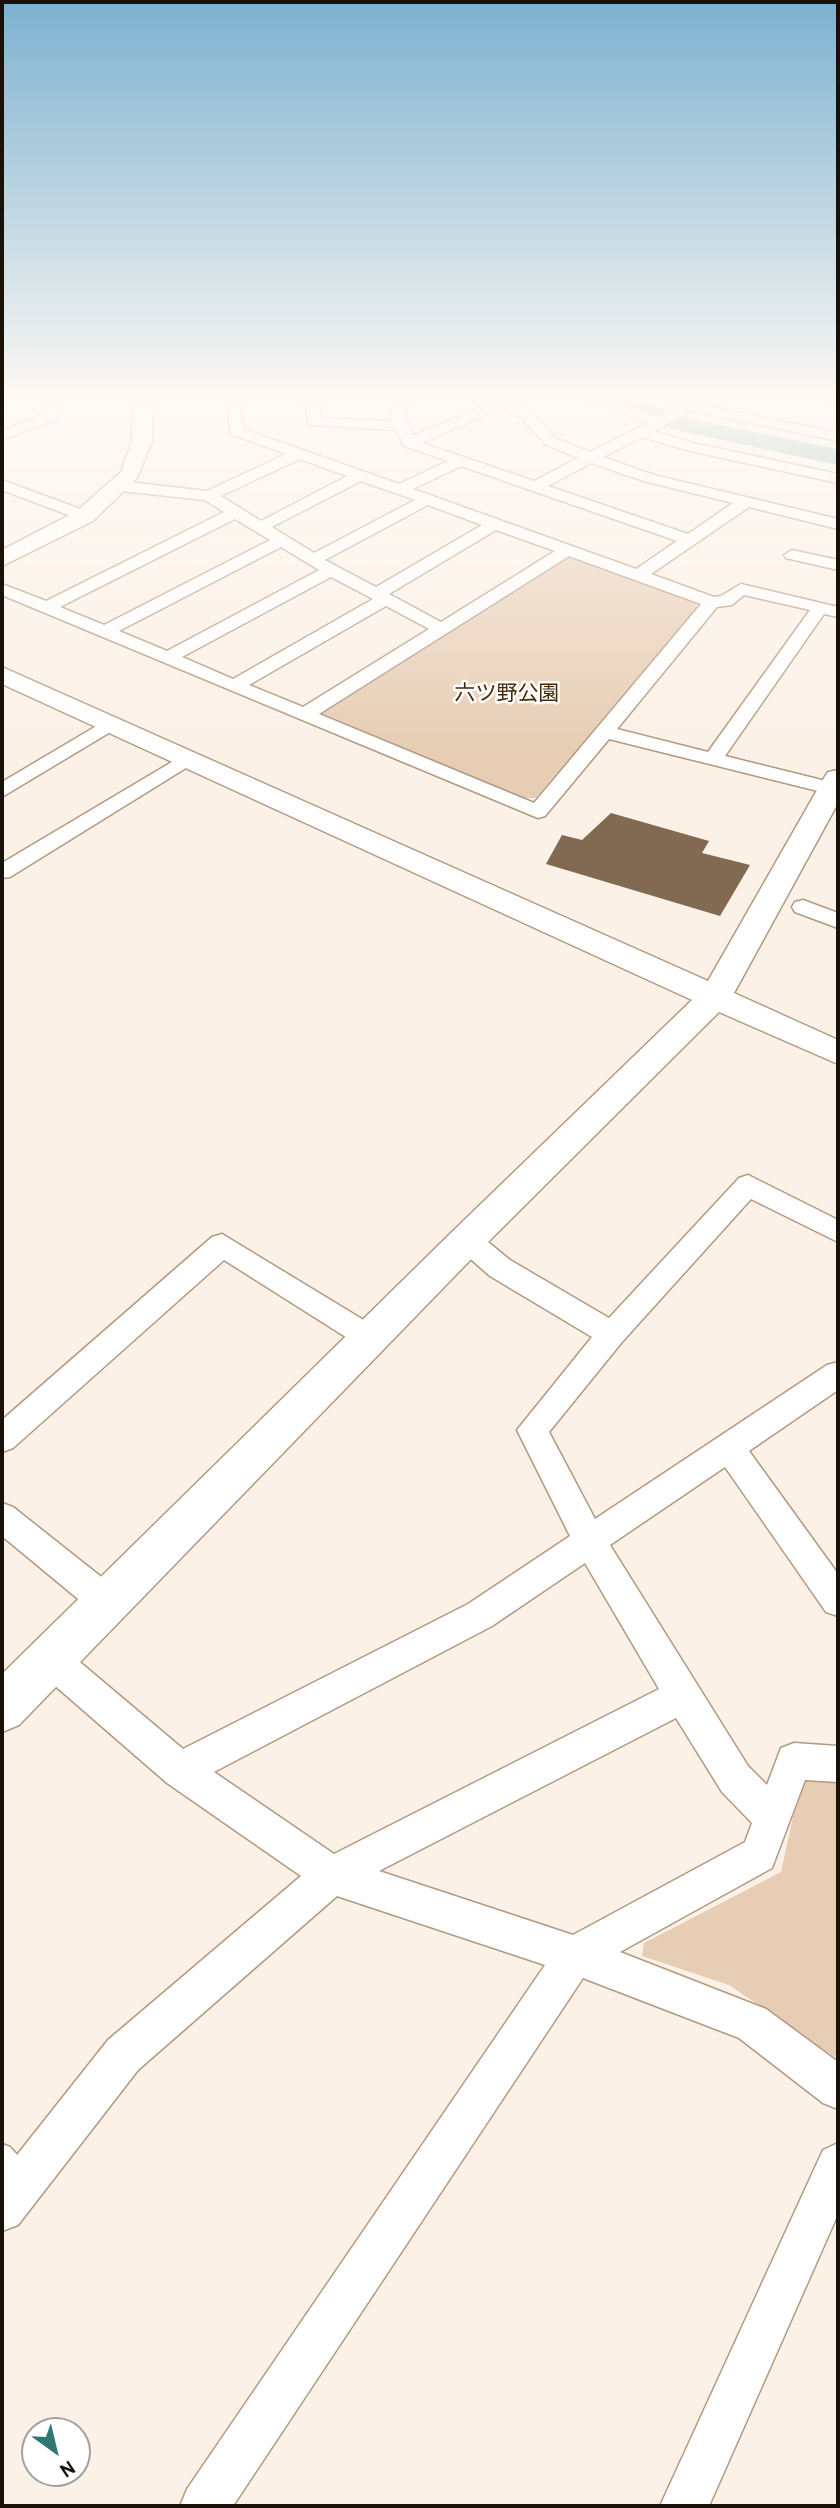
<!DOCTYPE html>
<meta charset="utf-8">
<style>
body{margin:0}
#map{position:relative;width:840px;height:2508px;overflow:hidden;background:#fcf1e7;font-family:Overpass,sans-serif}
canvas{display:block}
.frame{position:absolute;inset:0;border:4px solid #1a1108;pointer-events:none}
.north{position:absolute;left:21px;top:2417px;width:70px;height:70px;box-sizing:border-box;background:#fff;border:2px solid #a3a09c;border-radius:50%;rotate:146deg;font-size:19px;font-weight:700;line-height:28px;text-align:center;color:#1a1108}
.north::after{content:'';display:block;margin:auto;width:24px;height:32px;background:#2f7875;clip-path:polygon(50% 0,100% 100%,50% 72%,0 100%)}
</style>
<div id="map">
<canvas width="840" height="2508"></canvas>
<div class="frame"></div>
<div class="north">N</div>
</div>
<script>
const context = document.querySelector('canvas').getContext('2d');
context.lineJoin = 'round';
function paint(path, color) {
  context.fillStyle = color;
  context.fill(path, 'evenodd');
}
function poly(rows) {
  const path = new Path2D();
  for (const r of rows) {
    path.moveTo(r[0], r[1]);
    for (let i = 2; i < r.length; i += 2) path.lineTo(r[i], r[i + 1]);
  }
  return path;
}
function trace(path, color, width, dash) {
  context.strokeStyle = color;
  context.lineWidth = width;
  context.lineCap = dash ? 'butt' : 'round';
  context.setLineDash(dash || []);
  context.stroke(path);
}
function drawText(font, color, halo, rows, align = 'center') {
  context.font = font + ' Overpass,"Noto Sans JP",sans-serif';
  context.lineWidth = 5;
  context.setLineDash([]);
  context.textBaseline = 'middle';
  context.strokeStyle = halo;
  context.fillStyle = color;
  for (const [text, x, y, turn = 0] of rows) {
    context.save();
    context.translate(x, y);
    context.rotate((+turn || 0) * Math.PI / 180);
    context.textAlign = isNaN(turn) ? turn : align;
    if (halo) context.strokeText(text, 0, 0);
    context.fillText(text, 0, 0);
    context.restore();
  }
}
paint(poly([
 [569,556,695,599,697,609,536,798,523,798,316,712,556,559],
 [802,1775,838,1777,838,2059,729,1985,642,1956,644,1943,781,1872]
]), '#e6cdb4');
paint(poly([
 [597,401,635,401,699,421,838,449,838,465,685,432,600,406,597,401]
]), '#7aadaa');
paint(poly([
 [611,813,709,841,702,853,750,865,720,916,546,864,562,835,582,840]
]), '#816952');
const lane = poly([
 [2,2144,10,2147,29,2168,32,2176,29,2184,21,2187,13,2184,2,2171,2,2144]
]);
const street = poly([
 [46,401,60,401,56,419,2,440,2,431,44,414,46,401],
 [227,401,241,401,243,429,399,484,448,461,404,446,396,430,309,425,305,401,319,401,321,418,393,421,390,414,397,401,411,401,404,414,413,436,495,401,514,401,533,413,555,438,590,452,648,423,591,401,612,401,659,417,676,408,670,404,672,401,702,401,699,404,838,433,838,441,692,411,653,431,693,443,838,474,838,483,690,451,642,437,603,457,654,475,838,519,838,529,749,507,651,574,714,597,721,596,741,584,838,607,838,617,824,614,725,756,838,784,838,796,609,739,545,816,538,818,2,595,2,584,46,601,224,512,205,500,120,491,112,486,120,481,207,491,286,454,231,434,227,401],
 [504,407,523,419,545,444,578,458,534,481,422,443,504,407],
 [300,459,347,476,261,521,221,496,300,459],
 [591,463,644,481,733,503,688,534,548,486,591,463],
 [461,466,677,541,636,569,413,489,461,466],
 [361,481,415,500,314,553,272,527,361,481],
 [428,505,482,525,376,587,325,560,428,505],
 [235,519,270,540,104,625,60,607,235,519],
 [496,530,555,551,441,622,389,594,496,530],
 [281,547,319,570,167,651,119,631,281,547],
 [569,556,701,604,534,803,319,714,569,556],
 [331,577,373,599,233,679,182,657,331,577],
 [744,595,810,610,708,752,617,729,717,607,732,605,744,595],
 [386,606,429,629,303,707,249,685,386,606],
 [828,401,838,401,838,406,830,404,828,401],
 [2,480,91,513,93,516,85,521,79,519,2,490,2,480],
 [792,550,838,560,838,570,786,558,784,555,792,550],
 [110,718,120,724,117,728,2,797,2,782,110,718],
 [187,753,197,759,194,763,10,877,2,878,2,863,187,753],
 [803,900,838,913,838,928,795,912,792,907,795,902,803,900],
 [748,1175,838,1220,838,1242,751,1199,622,1342,549,1432,595,1519,827,1365,838,1362,838,1390,749,1451,838,1574,838,1616,826,1612,725,1467,610,1545,748,1766,767,1785,781,1748,794,1743,838,1746,838,1782,805,1780,772,1868,620,1952,766,2009,838,2062,838,2109,823,2103,739,2038,583,1978,233,2506,180,2506,187,2489,545,1965,337,1896,138,2070,18,2225,2,2231,2,2174,108,2040,301,1876,167,1783,38,1671,33,1659,38,1647,50,1643,62,1647,183,1749,468,1604,570,1536,517,1430,592,1337,490,1276,457,1247,453,1240,457,1233,467,1229,477,1233,510,1260,609,1318,739,1178,748,1175],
 [585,1563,659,1689,334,1854,214,1772,492,1626,585,1563],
 [676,1718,722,1792,752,1823,745,1842,573,1935,379,1871,676,1718],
 [222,1234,380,1330,385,1338,380,1346,370,1350,360,1346,224,1260,13,1448,2,1452,2,1420,212,1237,222,1234],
 [2,1503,13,1507,119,1591,124,1602,119,1613,107,1618,95,1613,2,1536,2,1503],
 [838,2143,838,2214,709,2506,660,2506,823,2150,838,2143]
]);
const secondary = poly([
 [133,401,153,401,152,441,137,478,93,521,2,566,2,550,77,511,121,472,132,441,133,401],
 [2,667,708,981,824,778,828,772,838,770,838,803,734,993,838,1040,838,1064,719,1012,480,1250,19,1725,2,1732,2,1674,454,1230,692,1000,2,684,2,667]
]);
trace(lane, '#b29980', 3);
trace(street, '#b29980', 3);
trace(secondary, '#b29980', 3);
paint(lane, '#fff');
paint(street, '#fff');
paint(secondary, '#fff');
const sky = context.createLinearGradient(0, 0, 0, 752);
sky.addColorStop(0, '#7cb1cf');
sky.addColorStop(0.53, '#fef9f4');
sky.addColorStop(1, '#fef9f400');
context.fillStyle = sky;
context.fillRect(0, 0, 840, 752);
drawText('21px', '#472801', '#fff', [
 ["六ツ野公園",507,696]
]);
</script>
